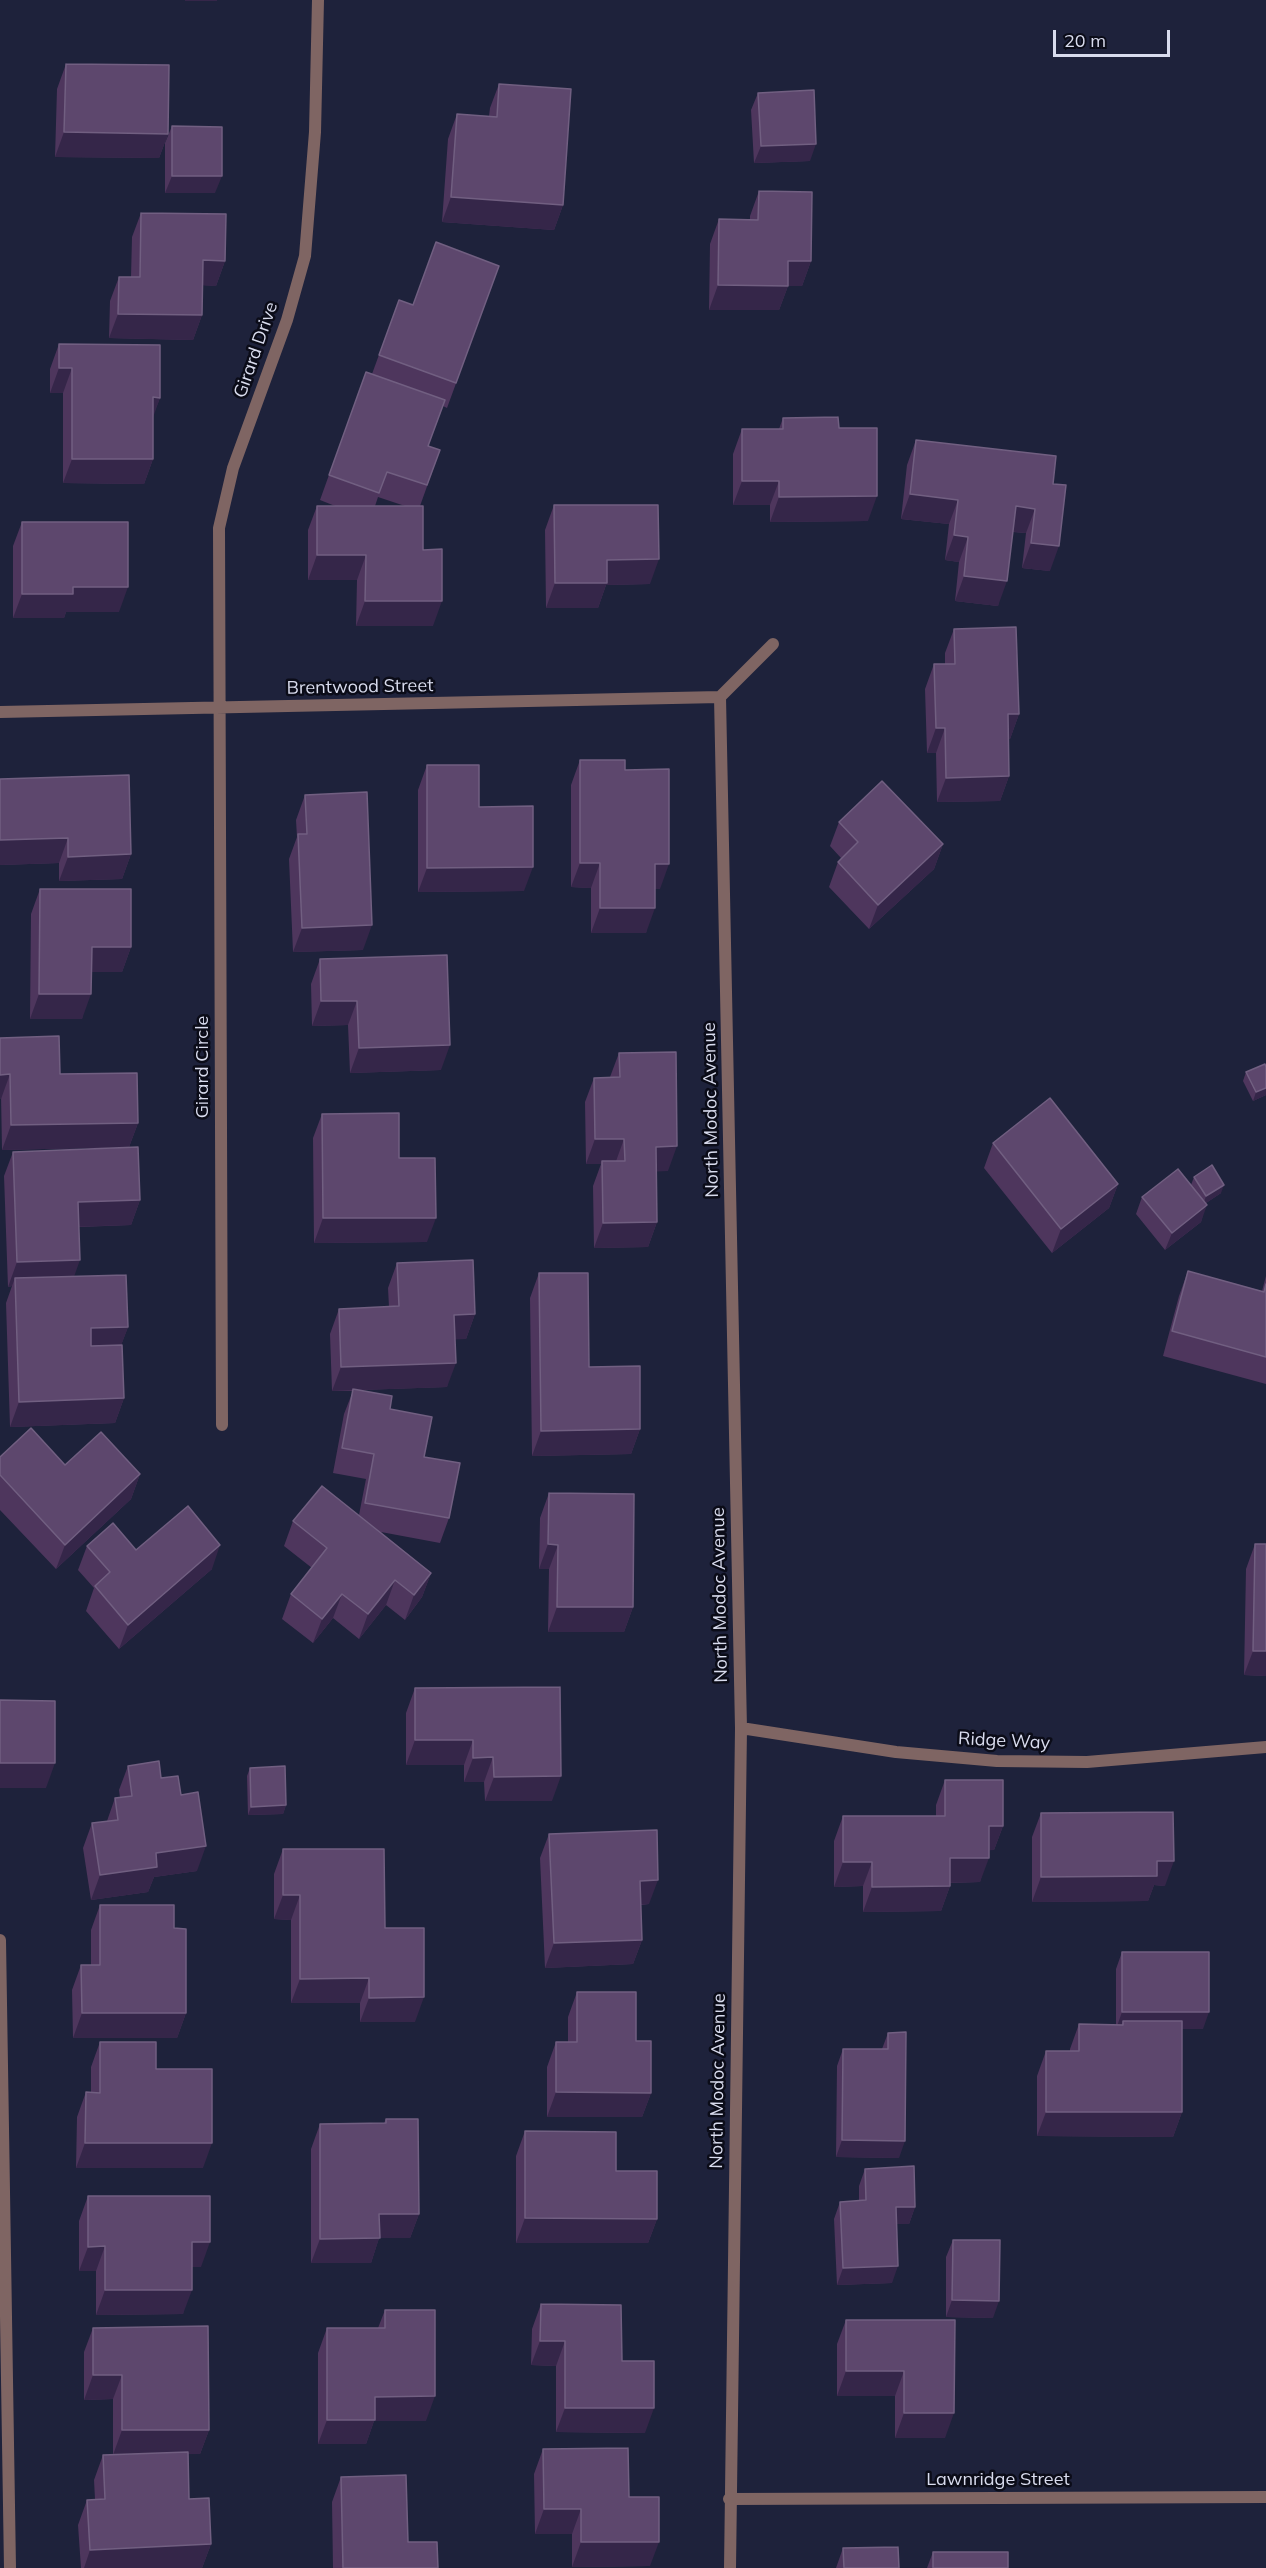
<!DOCTYPE html>
<style>
body{margin:0}
#map{position:relative;width:1266px;height:2568px;overflow:hidden;background:#1e223b;font-family:Mulish,sans-serif}
canvas{display:block}
.scale{position:absolute;left:1053px;top:30px;width:117px;height:27px;box-sizing:border-box;border:3px solid #d9dcee;border-top:0;padding-left:8px;font-size:18px;line-height:21px;white-space:nowrap;color:#d9dcee;-webkit-text-stroke:4px #0b0c18;paint-order:stroke}
</style>
<div id="map">
<canvas width="1266" height="2568"></canvas>
<div class="scale">20 m</div>
</div>
<script>
const context = document.querySelector('canvas').getContext('2d');
context.lineJoin = 'round';
function poly(rows) {
  const path = new Path2D();
  for (const r of rows) {
    path.moveTo(r[0], r[1]);
    for (let i = 2; i < r.length; i += 2) path.lineTo(r[i], r[i + 1]);
  }
  return path;
}
function trace(path, color, width, dash) {
  context.strokeStyle = color;
  context.lineWidth = width;
  context.lineCap = dash ? 'butt' : 'round';
  context.setLineDash(dash || []);
  context.stroke(path);
}
function paint(path, color) {
  context.fillStyle = color;
  context.fill(path, 'evenodd');
}
function drawText(font, color, halo, rows, align = 'center') {
  context.font = font + ' Mulish,sans-serif';
  context.lineWidth = 5;
  context.setLineDash([]);
  context.textBaseline = 'middle';
  context.strokeStyle = halo;
  context.fillStyle = color;
  for (const [text, x, y, turn = 0] of rows) {
    context.save();
    context.translate(x, y);
    context.rotate((+turn || 0) * Math.PI / 180);
    context.textAlign = isNaN(turn) ? turn : align;
    if (halo) context.strokeText(text, 0, 0);
    context.fillText(text, 0, 0);
    context.restore();
  }
}
trace(poly([
 [0,712,720,697],
 [222,1425,219,528,233,468,287,320,305,256,315,132,318,0],
 [741,1728,896,1752,997,1761,1087,1762,1266,1747],
 [0,1940,10,2568],
 [729,2499,1266,2497],
 [730,2568,741,1728,720,697,773,644]
]), '#7f6563', 12);
paint(poly([
 [66,64,168,134,159,158,55,157,57,89],
 [499,84,563,205,554,230,442,222,448,139,457,114,489,116,490,108],
 [758,93,810,161,754,163,751,110],
 [172,126,215,193,165,193,165,143],
 [759,191,811,261,802,286,788,286,779,310,709,310,710,244,719,219,750,220,750,216],
 [141,213,225,261,216,286,203,285,202,315,193,340,109,338,110,301,119,277,131,277,132,237],
 [499,266,447,408,443,406,428,446,440,450,420,506,423,550,433,626,356,626,357,580,308,580,308,530,317,506,335,506,320,500,366,372,372,374,399,300,413,305],
 [378,497,405,506,375,506],
 [59,344,160,398,153,415,153,459,144,484,63,483,63,393,50,393,50,369],
 [783,418,839,428,868,521,770,522,770,505,733,505,733,454,742,429,779,429],
 [916,440,1053,484,1050,571,1022,568,1026,533,1013,532,998,606,955,601,959,562,945,560,949,524,901,519,907,465],
 [554,505,650,584,606,585,598,608,546,608,545,530],
 [22,522,119,612,66,612,64,618,13,618,13,546],
 [954,629,1019,714,1010,739,1008,739,1009,776,1000,801,937,802,936,753,927,753,925,689,934,664,945,664,945,653],
 [580,760,625,770,660,889,655,889,646,933,591,933,591,888,571,887,571,785],
 [427,765,479,807,524,891,418,892,418,790],
 [0,779,131,854,122,879,59,881,59,863,0,865],
 [305,795,363,950,293,952,289,859,297,837,296,820],
 [839,822,943,844,934,869,869,929,829,887,838,862,841,858,830,846],
 [40,889,131,947,122,972,92,972,82,1019,30,1019,31,914],
 [320,959,441,1070,350,1073,348,1025,312,1026,311,984],
 [0,1038,138,1123,129,1147,2,1150],
 [619,1053,668,1171,657,1171,657,1222,648,1247,594,1248,593,1186,601,1164,586,1164,585,1102,594,1078,610,1077],
 [1266,1067,1266,1095,1253,1101,1243,1081,1246,1072],
 [322,1114,399,1158,427,1242,314,1243,313,1138],
 [993,1143,1118,1184,1109,1208,1052,1253,984,1168],
 [13,1152,140,1200,131,1225,79,1227,74,1276,128,1327,121,1345,124,1398,115,1423,10,1427,6,1303,12,1286,8,1287,4,1176],
 [1194,1177,1221,1193,1206,1203,1201,1222,1165,1250,1136,1214,1142,1197,1191,1185],
 [397,1263,475,1314,466,1339,455,1339,447,1387,360,1390,390,1409,424,1457,449,1518,440,1543,381,1532,431,1573,422,1597,405,1620,386,1605,359,1639,333,1618,313,1643,282,1619,291,1594,312,1568,284,1546,293,1521,359,1515,366,1479,333,1473,344,1414,353,1391,332,1391,330,1334,339,1309,389,1307,388,1288],
 [1188,1271,1262,1291,1266,1276,1266,1384,1163,1356,1179,1296],
 [539,1273,589,1367,640,1429,631,1454,532,1456,530,1298],
 [0,1457,65,1465,140,1474,131,1499,56,1569,0,1510],
 [549,1493,633,1607,624,1632,548,1632,549,1569,539,1569,540,1518],
 [1255,1544,1266,1676,1244,1675,1246,1569],
 [87,1546,136,1550,212,1569,119,1649,86,1611,94,1588,78,1570],
 [415,1688,552,1801,485,1801,484,1782,464,1782,464,1765,406,1765,406,1713],
 [128,1766,161,1778,181,1795,197,1871,154,1877,148,1892,91,1900,83,1848,92,1823,107,1821,115,1798,120,1798,119,1790],
 [250,1768,286,1805,283,1814,248,1815,247,1776],
 [945,1780,1003,1826,994,1850,989,1850,980,1882,950,1883,950,1886,941,1911,863,1912,863,1886,834,1887,834,1841,843,1816,936,1816,936,1805],
 [1041,1813,1165,1886,1154,1885,1148,1901,1032,1902,1032,1837],
 [549,1834,649,1904,641,1905,642,1940,633,1964,545,1968,540,1858],
 [283,1849,385,1928,415,2022,360,2022,360,2003,291,2003,291,1920,274,1919,274,1874],
 [100,1905,174,1928,186,2013,177,2038,73,2038,72,1990,81,1965,91,1965,91,1930],
 [1122,1952,1203,2029,1182,2029,1182,2112,1173,2137,1037,2136,1037,2076,1046,2051,1070,2051,1070,2049,1079,2024,1116,2025,1116,1969],
 [577,1992,636,2041,651,2093,642,2117,547,2117,547,2067,556,2042,568,2042,568,2017],
 [888,2033,899,2158,836,2157,837,2066,843,2049,882,2049],
 [100,2042,156,2069,203,2168,76,2168,77,2117,86,2092,91,2092,91,2067],
 [386,2119,419,2214,410,2238,379,2238,371,2263,311,2263,311,2149,320,2124,384,2123],
 [525,2131,616,2171,657,2219,648,2243,516,2243,516,2156],
 [865,2169,915,2207,909,2224,897,2224,892,2283,837,2285,834,2219,840,2202,859,2201,859,2186],
 [88,2196,201,2267,192,2267,183,2314,96,2315,96,2271,79,2271,79,2221],
 [953,2240,993,2318,946,2317,946,2257],
 [541,2304,622,2361,645,2433,556,2432,556,2366,531,2365,532,2329],
 [385,2310,426,2421,374,2421,366,2444,318,2444,318,2353,327,2328,378,2328],
 [846,2320,955,2320,945,2438,895,2438,895,2396,837,2396,837,2344],
 [93,2328,209,2430,200,2454,188,2454,189,2499,211,2544,202,2568,81,2568,78,2525,87,2500,95,2499,94,2480,103,2455,113,2455,113,2399,84,2400,84,2352],
 [543,2449,629,2497,650,2566,572,2567,572,2534,535,2534,534,2474],
 [341,2477,408,2542,438,2568,333,2568,332,2502],
 [843,2548,899,2568,836,2568],
 [933,2552,1008,2568,927,2568]
]), '#4e365d');
paint(poly([
 [185,0,217,0,217,1,185,1],
 [64,132,168,134,159,158,55,157],
 [816,144,810,161,754,163,761,146],
 [172,176,222,176,215,193,165,193],
 [451,197,563,205,554,230,442,222],
 [203,260,225,261,216,286,194,285],
 [788,261,811,261,802,286,788,286,779,310,709,310,718,285],
 [118,314,202,315,193,340,109,338],
 [59,368,72,368,63,393,50,393],
 [153,397,160,398,151,423],
 [72,459,153,459,144,484,63,483],
 [742,481,779,481,770,505,733,505],
 [910,494,958,500,949,524,901,519],
 [877,496,868,521,770,522,779,497],
 [1016,506,1035,509,1026,533,1007,531],
 [954,535,968,537,959,562,945,560],
 [1031,543,1059,546,1050,571,1022,568],
 [317,555,366,555,357,580,308,580],
 [659,559,650,584,606,585,598,608,546,608,555,583,607,560],
 [964,576,1007,581,998,606,955,601],
 [73,587,128,587,119,612,66,612,64,618,13,618,22,594],
 [365,601,442,601,433,626,356,626],
 [1008,714,1019,714,1010,739,999,739],
 [936,728,945,728,936,753,927,753],
 [1009,776,1000,801,937,802,946,778],
 [68,838,59,863,0,865,0,840],
 [943,844,934,869,869,929,878,905],
 [131,854,122,879,59,881,68,857],
 [580,863,600,863,591,888,571,887],
 [655,864,669,864,660,889,646,889],
 [533,867,524,891,418,892,427,868],
 [600,908,655,908,646,933,591,933],
 [372,925,363,950,293,952,302,928],
 [92,947,131,947,122,972,83,972],
 [39,994,91,994,82,1019,30,1019],
 [321,1001,357,1001,348,1025,312,1026],
 [450,1045,441,1070,350,1073,359,1048],
 [10,1074,1,1099,0,1099,0,1075],
 [1266,1088,1266,1095,1253,1101,1256,1092],
 [138,1123,129,1147,2,1150,11,1125],
 [595,1139,624,1139,615,1164,602,1161,601,1164,586,1164],
 [677,1146,668,1171,647,1172,656,1147],
 [1118,1184,1109,1208,1052,1253,1061,1229],
 [1224,1185,1221,1193,1203,1205,1206,1196],
 [140,1200,131,1225,69,1227,78,1202],
 [1207,1205,1201,1222,1165,1250,1172,1233],
 [323,1218,436,1218,427,1242,314,1243],
 [657,1222,648,1247,594,1248,603,1223],
 [80,1260,71,1285,15,1278,12,1286,8,1287,17,1262],
 [475,1314,466,1339,445,1340,454,1315],
 [128,1327,119,1351,82,1353,91,1328],
 [456,1363,447,1387,332,1391,341,1367],
 [124,1398,115,1423,10,1427,19,1402],
 [640,1429,631,1454,532,1456,541,1431],
 [140,1474,131,1499,56,1569,65,1545],
 [548,1544,558,1545,549,1569,539,1569],
 [220,1545,212,1569,119,1649,128,1625],
 [431,1573,422,1597,405,1620,414,1595],
 [395,1580,386,1605,359,1639,368,1614],
 [342,1594,333,1618,313,1643,322,1619],
 [557,1607,633,1607,624,1632,548,1632],
 [1253,1651,1266,1651,1266,1676,1244,1675],
 [415,1740,473,1740,464,1765,406,1765],
 [493,1757,484,1782,464,1782,473,1758],
 [0,1763,55,1763,46,1788,0,1788],
 [561,1776,552,1801,485,1801,494,1777],
 [286,1805,283,1814,248,1815,251,1807],
 [989,1826,1003,1826,994,1850,980,1851],
 [206,1846,197,1871,154,1877,148,1892,91,1900,100,1875,156,1853],
 [950,1858,989,1858,980,1882,941,1883],
 [1157,1861,1174,1861,1165,1886,1154,1885,1148,1901,1032,1902,1041,1877],
 [843,1862,872,1862,863,1886,834,1887],
 [658,1880,649,1904,631,1905,640,1881],
 [950,1886,941,1911,863,1912,872,1887],
 [283,1895,300,1895,291,1920,274,1919],
 [642,1940,633,1964,545,1968,554,1943],
 [369,1978,360,2003,291,2003,300,1979],
 [424,1997,415,2022,360,2022,369,1998],
 [1122,2012,1209,2012,1203,2029,1122,2029,1123,2025,1123,2021,1120,2029,1116,2029],
 [82,2013,186,2013,177,2038,73,2038],
 [556,2092,651,2093,642,2117,547,2117],
 [1046,2112,1182,2112,1173,2137,1037,2136],
 [842,2140,905,2141,899,2158,836,2157],
 [85,2143,212,2143,203,2168,76,2168],
 [896,2207,915,2207,909,2224,890,2224],
 [379,2214,419,2214,410,2238,379,2238,371,2263,311,2263,320,2239],
 [525,2218,657,2219,648,2243,516,2243],
 [192,2242,210,2242,201,2267,183,2267],
 [105,2246,96,2271,79,2271,88,2247],
 [898,2266,892,2283,837,2285,843,2268],
 [105,2290,192,2290,183,2314,96,2315],
 [952,2300,999,2301,993,2318,946,2317],
 [540,2341,565,2341,556,2366,531,2365],
 [846,2371,904,2371,895,2396,837,2396],
 [93,2375,122,2375,113,2399,84,2400],
 [435,2396,426,2421,374,2421,366,2444,318,2444,327,2420,375,2397],
 [565,2408,654,2408,645,2433,556,2432],
 [904,2413,954,2413,945,2438,895,2438],
 [122,2430,209,2430,200,2454,113,2455],
 [544,2509,581,2509,572,2534,535,2534],
 [581,2542,659,2542,650,2566,572,2567],
 [211,2544,202,2568,84,2568,90,2550]
]), '#352649');
const building = poly([
 [66,64,169,65,168,134,64,132,66,64],
 [499,84,571,89,563,205,451,197,457,114,497,117,499,84],
 [814,90,816,144,761,146,758,93,814,90],
 [172,126,222,127,222,176,172,176,172,126],
 [759,191,812,192,811,261,788,261,788,286,718,285,719,219,758,220,759,191],
 [141,213,226,214,225,261,203,260,202,315,118,314,119,277,140,277,141,213],
 [436,242,499,266,456,383,379,355,399,300,413,305,436,242],
 [59,344,160,345,160,398,153,397,153,459,72,459,72,368,59,368,59,344],
 [366,372,445,400,428,446,440,450,427,485,387,472,379,493,329,475,366,372],
 [838,417,839,428,877,428,877,496,779,497,779,481,742,481,742,429,783,429,783,418,838,417],
 [916,440,1056,456,1053,484,1066,485,1059,546,1031,543,1035,509,1016,506,1007,581,964,576,968,537,954,535,958,500,910,494,916,440],
 [554,505,658,505,659,559,607,560,607,583,555,583,554,505],
 [317,506,423,506,423,550,442,549,442,601,365,601,366,555,317,555,317,506],
 [22,522,128,522,128,587,73,587,73,594,22,594,22,522],
 [1016,627,1019,714,1008,714,1009,776,946,778,945,728,936,728,934,664,955,664,954,629,1016,627],
 [580,760,625,760,625,770,669,769,669,864,655,864,655,908,600,908,600,863,580,863,580,760],
 [427,765,479,765,479,807,533,806,533,867,427,868,427,765],
 [129,775,131,854,68,857,68,838,0,840,0,779,129,775],
 [882,781,943,844,878,905,838,862,858,842,839,822,882,781],
 [367,792,372,925,302,928,298,834,307,834,305,795,367,792],
 [40,889,131,889,131,947,92,947,91,994,39,994,40,889],
 [447,955,450,1045,359,1048,357,1001,321,1001,320,959,447,955],
 [59,1036,60,1074,137,1073,138,1123,11,1125,10,1074,0,1075,0,1038,59,1036],
 [676,1052,677,1146,656,1147,657,1222,603,1223,602,1161,625,1161,624,1139,595,1139,594,1078,620,1077,619,1053,676,1052],
 [1265,1064,1266,1067,1266,1088,1256,1092,1246,1072,1265,1064],
 [1050,1098,1118,1184,1061,1229,993,1143,1050,1098],
 [399,1113,399,1158,435,1158,436,1218,323,1218,322,1114,399,1113],
 [138,1147,140,1200,78,1202,80,1260,17,1262,13,1152,138,1147],
 [1212,1165,1224,1185,1206,1196,1194,1177,1212,1165],
 [1178,1169,1207,1205,1172,1233,1142,1197,1178,1169],
 [473,1260,475,1314,454,1315,456,1363,341,1367,339,1309,399,1306,397,1263,473,1260],
 [1188,1271,1264,1292,1266,1284,1266,1357,1172,1331,1188,1271],
 [539,1273,588,1273,589,1367,640,1366,640,1429,541,1431,539,1273],
 [126,1275,128,1327,91,1328,91,1346,122,1345,124,1398,19,1402,15,1278,126,1275],
 [353,1389,392,1396,390,1409,432,1417,424,1457,460,1463,449,1518,365,1503,374,1454,342,1448,353,1389],
 [31,1428,65,1465,101,1432,140,1474,65,1545,0,1475,0,1457,31,1428],
 [322,1486,431,1573,414,1595,395,1580,368,1614,342,1594,322,1619,291,1594,327,1548,293,1521,322,1486],
 [549,1493,634,1494,633,1607,557,1607,558,1545,548,1544,549,1493],
 [188,1506,220,1545,128,1625,95,1586,110,1572,87,1546,113,1523,136,1550,188,1506],
 [1255,1544,1266,1544,1266,1651,1253,1651,1255,1544],
 [560,1687,561,1776,494,1777,493,1757,473,1758,473,1740,415,1740,415,1688,560,1687],
 [0,1700,55,1701,55,1763,0,1763,0,1700],
 [159,1761,161,1778,178,1776,181,1795,198,1792,206,1846,156,1853,157,1867,100,1875,92,1823,118,1820,115,1798,132,1796,128,1766,159,1761],
 [285,1766,286,1805,251,1807,250,1768,285,1766],
 [945,1780,1003,1780,1003,1826,989,1826,989,1858,950,1858,950,1886,872,1887,872,1862,843,1862,843,1816,945,1816,945,1780],
 [1173,1812,1174,1861,1157,1861,1157,1876,1041,1877,1041,1813,1173,1812],
 [657,1830,658,1880,640,1881,642,1940,554,1943,549,1834,657,1830],
 [283,1849,384,1849,385,1928,424,1928,424,1997,369,1998,369,1978,300,1979,300,1895,283,1895,283,1849],
 [100,1905,174,1905,174,1928,186,1929,186,2013,82,2013,81,1965,100,1965,100,1905],
 [1122,1952,1209,1952,1209,2012,1122,2012,1122,1952],
 [577,1992,636,1992,636,2041,651,2041,651,2093,556,2092,556,2042,577,2042,577,1992],
 [1123,2021,1182,2021,1182,2112,1046,2112,1046,2051,1079,2051,1079,2024,1123,2025,1123,2021],
 [906,2032,905,2141,842,2140,843,2049,888,2049,888,2033,906,2032],
 [100,2042,156,2042,156,2069,212,2069,212,2143,85,2143,86,2092,100,2093,100,2042],
 [386,2119,418,2119,419,2214,379,2214,380,2238,320,2239,320,2124,386,2123,386,2119],
 [525,2131,616,2132,616,2171,657,2171,657,2219,525,2218,525,2131],
 [914,2166,915,2207,896,2207,898,2266,843,2268,840,2202,866,2200,865,2169,914,2166],
 [88,2196,210,2196,210,2242,192,2242,192,2290,105,2290,105,2246,88,2247,88,2196],
 [953,2240,1000,2240,999,2301,952,2300,953,2240],
 [541,2304,621,2305,622,2361,654,2361,654,2408,565,2408,565,2341,540,2341,541,2304],
 [385,2310,435,2310,435,2396,375,2397,375,2420,327,2420,327,2328,385,2328,385,2310],
 [846,2320,955,2320,954,2413,904,2413,904,2371,846,2371,846,2320],
 [208,2326,209,2430,122,2430,122,2375,93,2375,93,2328,208,2326],
 [628,2448,629,2497,659,2497,659,2542,581,2542,581,2509,544,2509,543,2449,628,2448],
 [188,2452,189,2499,209,2498,211,2544,90,2550,87,2500,105,2499,103,2455,188,2452],
 [406,2475,408,2542,437,2542,438,2568,343,2568,341,2477,406,2475],
 [898,2547,899,2568,844,2568,843,2548,898,2547],
 [933,2552,1008,2552,1008,2568,933,2568,933,2552]
]);
paint(building, '#5d476d');
trace(building, '#715f81', 1.5);
drawText('18px', '#d9dcee', '#0b0c18', [
 ["Girard Drive",256,350,-71],
 ["Brentwood Street",360,687,-1],
 ["Girard Circle",203,1067,-90],
 ["North Modoc Avenue",711,1110,-91],
 ["North Modoc Avenue",720,1595,-91],
 ["Ridge Way",1004,1741,3],
 ["North Modoc Avenue",718,2081,-89],
 ["Lawnridge Street",998,2480]
]);
</script>
